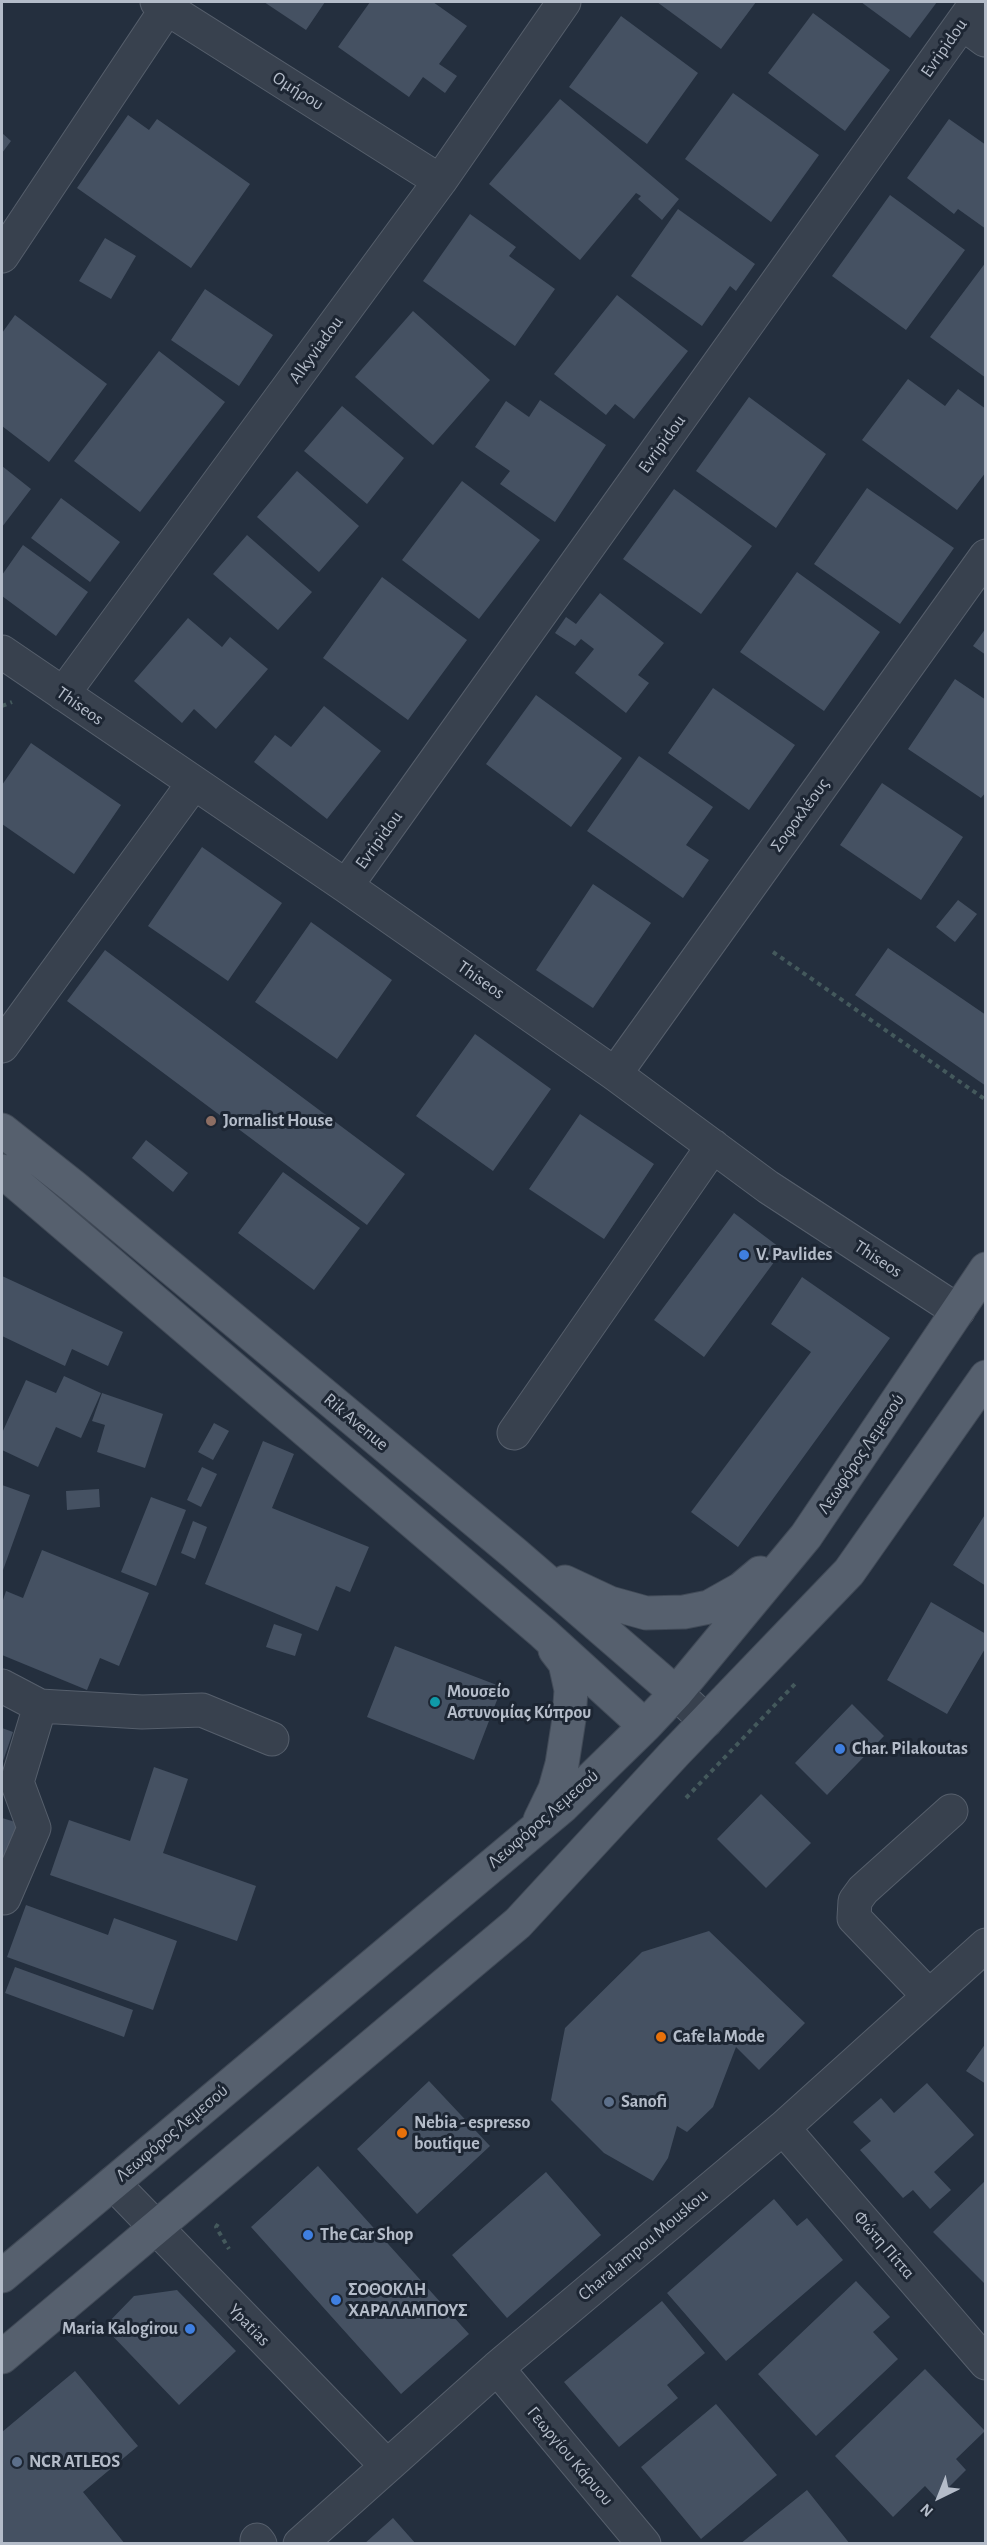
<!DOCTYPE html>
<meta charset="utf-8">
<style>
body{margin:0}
#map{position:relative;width:987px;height:2545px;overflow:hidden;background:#242f3e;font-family:"Alegreya Sans",sans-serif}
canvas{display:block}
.frame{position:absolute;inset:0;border:3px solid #b4bcc9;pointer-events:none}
.north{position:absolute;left:909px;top:2467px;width:60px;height:60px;-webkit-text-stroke:4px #1d2633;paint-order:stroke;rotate:223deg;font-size:16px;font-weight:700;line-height:24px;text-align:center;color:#b4bcc9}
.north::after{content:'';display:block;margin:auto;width:21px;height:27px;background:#b4bcc9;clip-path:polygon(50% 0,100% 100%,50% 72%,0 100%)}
</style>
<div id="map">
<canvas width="987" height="2545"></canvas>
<div class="frame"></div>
<div class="north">N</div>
</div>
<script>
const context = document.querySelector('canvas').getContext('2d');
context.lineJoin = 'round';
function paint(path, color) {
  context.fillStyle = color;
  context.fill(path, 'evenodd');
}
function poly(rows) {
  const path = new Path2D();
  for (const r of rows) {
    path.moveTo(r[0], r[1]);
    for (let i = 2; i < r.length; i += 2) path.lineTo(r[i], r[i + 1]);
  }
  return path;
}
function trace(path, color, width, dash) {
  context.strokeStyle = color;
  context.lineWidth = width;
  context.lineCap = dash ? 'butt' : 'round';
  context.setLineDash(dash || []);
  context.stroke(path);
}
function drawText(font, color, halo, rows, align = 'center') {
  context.font = font + ' "Alegreya Sans",sans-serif';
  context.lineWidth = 6;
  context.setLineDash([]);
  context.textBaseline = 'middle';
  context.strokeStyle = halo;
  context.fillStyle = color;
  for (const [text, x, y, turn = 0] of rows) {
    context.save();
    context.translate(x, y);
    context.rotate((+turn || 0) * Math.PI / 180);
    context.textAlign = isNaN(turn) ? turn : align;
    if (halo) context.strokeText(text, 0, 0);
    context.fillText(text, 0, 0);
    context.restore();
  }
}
paint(poly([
 [264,2,325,2,306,30],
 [370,2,433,2,467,26,439,64,457,76,445,93,423,77,409,97,338,47],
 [657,2,756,2,721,49],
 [861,2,937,2,910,38],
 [813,13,890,70,845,131,768,73],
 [621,16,698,73,647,144,569,87],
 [733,93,819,155,771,222,685,159],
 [560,99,679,199,662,220,638,199,641,196,636,193,580,260,489,184],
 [128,115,149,130,157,119,250,184,191,268,77,188],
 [949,119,986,145,986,229,958,209,954,214,907,178],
 [2,133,11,141,2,153],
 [890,195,965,250,906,330,832,276],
 [678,209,755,264,736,291,730,286,702,326,631,276],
 [470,214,516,247,509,256,555,289,515,346,423,281],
 [105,238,136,256,111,299,79,281],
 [986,262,986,378,930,337],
 [205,289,273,335,239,386,171,340],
 [617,295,688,351,634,419,615,404,606,415,554,374],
 [413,311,490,380,433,445,355,377],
 [15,315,107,384,49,462,2,426,2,333],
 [159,351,225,402,140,512,74,461],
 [908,379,945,406,958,389,986,409,986,472,957,510,862,440],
 [749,397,826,454,776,528,696,471],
 [540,400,606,445,555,522,500,484,510,471,475,447,506,401,529,417],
 [342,406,404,458,367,504,304,451],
 [2,466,31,489,2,527],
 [297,471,359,526,319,572,257,517],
 [462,481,540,540,479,619,402,560],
 [867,488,954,548,900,624,814,564],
 [674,489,752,546,701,614,623,559],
 [61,498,120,542,90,582,31,538],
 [247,535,312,592,278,630,213,574],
 [23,545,88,592,56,636,2,596,2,575],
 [797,572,880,632,824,711,740,652],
 [382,577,467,640,408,720,323,658],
 [600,593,664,643,638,675,649,683,626,713,575,673,594,649,581,639,575,646,555,633,566,617,576,624],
 [188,618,222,647,230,637,268,669,216,729,194,709,182,723,134,681],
 [986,628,986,655,973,646],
 [955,679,986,700,986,792,981,798,908,749],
 [713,688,795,745,749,810,668,753],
 [536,695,622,758,571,827,486,764],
 [324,706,381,751,327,819,254,762,275,735,291,747],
 [31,743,121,805,74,874,2,824,2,785],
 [639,756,713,807,686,845,709,860,683,898,587,831],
 [882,783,963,837,921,900,840,845],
 [202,847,282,903,228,981,148,926],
 [593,884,651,923,593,1008,536,970],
 [958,900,977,914,955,942,936,927],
 [311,922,392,980,337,1059,255,1002],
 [888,948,986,1015,986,1086,855,995],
 [105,950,405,1174,367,1225,67,1001],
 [475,1034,551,1089,493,1171,416,1116],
 [580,1114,654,1164,604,1239,529,1189],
 [146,1140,188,1173,173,1192,132,1158],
 [283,1172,360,1228,314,1290,238,1233],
 [734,1213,783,1250,704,1357,654,1320],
 [2,1276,123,1332,108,1366,72,1349,65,1366,2,1336],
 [802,1277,890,1338,738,1547,691,1512,811,1352,771,1324],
 [64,1376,101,1393,81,1438,56,1427,38,1467,2,1450,2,1433,26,1380,56,1393],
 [102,1393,163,1414,145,1468,97,1452,105,1425,92,1421],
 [214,1423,229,1431,213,1460,198,1452],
 [263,1441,294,1454,272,1508,369,1547,350,1592,336,1586,318,1631,205,1584],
 [202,1467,217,1474,201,1507,187,1500],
 [2,1485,30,1495,2,1573],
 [99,1489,100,1507,67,1510,66,1491],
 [151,1497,186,1510,156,1586,121,1572],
 [986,1513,986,1586,953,1565],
 [193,1521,207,1527,195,1559,181,1553],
 [42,1550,149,1593,119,1666,100,1658,87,1690,2,1655,2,1603,6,1591,23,1598],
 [931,1602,986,1634,986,1647,947,1714,887,1680],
 [274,1624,302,1634,295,1656,266,1647],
 [395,1646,502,1687,474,1760,367,1717],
 [852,1704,884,1736,827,1795,795,1763],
 [2,1728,13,1732,2,1764],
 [154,1767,188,1779,163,1853,256,1886,237,1941,50,1875,69,1820,130,1841],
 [761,1794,811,1843,766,1888,717,1839],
 [2,1818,22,1824,2,1866],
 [26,1905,108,1935,114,1918,177,1941,153,2010,7,1957],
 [709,1931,805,2023,759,2070,736,2047,713,2107,687,2132,677,2126,668,2158,653,2181,604,2153,551,2100,565,2028,642,1952],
 [15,1967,133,2010,124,2037,5,1993],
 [986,2043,986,2084,966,2071],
 [429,2081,490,2146,417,2214,357,2149],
 [927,2083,974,2135,934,2172,951,2190,930,2209,913,2190,903,2198,860,2150,871,2141,853,2122,881,2098,894,2113],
 [318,2166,469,2334,401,2394,251,2227],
 [546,2172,601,2235,507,2318,452,2255],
 [986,2180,986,2285,933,2232],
 [774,2199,797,2226,807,2218,843,2260,726,2361,667,2293],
 [856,2281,890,2317,873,2332,898,2359,816,2436,758,2374],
 [177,2290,236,2351,179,2405,104,2327,134,2296],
 [662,2301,705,2353,667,2385,678,2398,619,2447,564,2382],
 [925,2369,985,2431,956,2459,966,2470,937,2499,925,2486,893,2517,835,2456],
 [75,2371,138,2446,83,2492,125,2544,2,2544,2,2432],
 [716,2404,777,2475,701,2539,641,2467],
 [807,2490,850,2544,740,2544],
 [393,2518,416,2544,364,2544]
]), '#455162');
const minor = poly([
 [157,2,440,181],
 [962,23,985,40],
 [2,256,167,8],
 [2,652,346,886,615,1074,768,1187,958,1311],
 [63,694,440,181,564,2],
 [346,886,977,2],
 [2,1046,193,784],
 [615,1074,986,556],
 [514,1433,713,1146],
 [2,1686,40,1706,142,1712,202,1710,272,1739],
 [676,1693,706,1721],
 [4,1898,34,1828,17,1782,40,1706],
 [929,1996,854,1918,855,1901,863,1890,951,1811],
 [783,2128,986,2363],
 [113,2183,386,2465],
 [497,2368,644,2544],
 [257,2540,260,2544],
 [300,2544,497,2368,783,2128,986,1945]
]);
const major = poly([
 [2,1130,74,1187,514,1553,676,1693],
 [2,1171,543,1633,645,1726],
 [565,1582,610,1603,646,1613,684,1612,709,1607,741,1589,760,1573],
 [540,1820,555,1789,562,1764,569,1719,571,1690,565,1663,555,1650],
 [2,2276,563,1806,645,1726,676,1693,806,1536,986,1269],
 [2,2357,518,1923,675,1753,849,1572,986,1377]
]);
trace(minor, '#565f6c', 35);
trace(major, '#414a57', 35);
trace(poly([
 [2,706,12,702],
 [773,952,986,1100],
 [686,1798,795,1684],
 [218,2224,216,2227,229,2249]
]), '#44595c', 4, [4.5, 4.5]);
trace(minor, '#38414e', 33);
trace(major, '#56606e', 33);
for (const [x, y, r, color] of [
 [211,1121,6,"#8d6e63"],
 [744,1255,6,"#3f7fe0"],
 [435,1702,6,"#0f9aa8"],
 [840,1749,6,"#3f7fe0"],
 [661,2037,6,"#e8710a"],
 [609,2102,6,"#5c6f8a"],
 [402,2133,6,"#e8710a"],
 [308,2235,6,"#3f7fe0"],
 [336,2300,6,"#3f7fe0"],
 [190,2329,6,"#3f7fe0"],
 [17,2462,6,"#5c6f8a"]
]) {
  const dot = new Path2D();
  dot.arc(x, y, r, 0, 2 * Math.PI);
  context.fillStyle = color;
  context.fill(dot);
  trace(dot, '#1d2633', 2);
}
drawText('18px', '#b4bcc9', '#1d2633', [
 ["Evripidou",944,48,-55],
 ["Ομήρου",298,91,32],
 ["Alkyviadou",316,350,-54],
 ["Evripidou",662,444,-54],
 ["Thiseos",80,706,35],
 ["Σοφοκλέους",800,815,-54],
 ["Evripidou",379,840,-54],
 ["Thiseos",481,980,35],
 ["Thiseos",878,1259,33],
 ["Rik Avenue",356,1422,40],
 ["Λεωφόρος Λεμεσού",861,1454,-56],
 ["Λεωφόρος Λεμεσού",543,1819,-41],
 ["Λεωφόρος Λεμεσού",172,2133,-40],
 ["Charalampou Mouskou",643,2245,-40],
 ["Φώτη Πίττα",884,2245,49],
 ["Ypatias",249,2325,46],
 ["Γεωργίου Κάρυου",570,2456,50]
]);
drawText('bold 18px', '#b4bcc9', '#1d2633', [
 ["Jornalist House",223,1121],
 ["V. Pavlides",756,1255],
 ["Μουσείο",447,1692],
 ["Αστυνομίας Κύπρου",447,1713],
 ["Char. Pilakoutas",852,1749],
 ["Cafe la Mode",673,2037],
 ["Sanofi",621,2102],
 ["Nebia - espresso",414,2123],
 ["boutique",414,2144],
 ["The Car Shop",320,2235],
 ["ΣΟΘΟΚΛΗ",348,2290],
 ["ΧΑΡΑΛΑΜΠΟΥΣ",348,2311],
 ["Maria Kalogirou",178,2329,"right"],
 ["NCR ATLEOS",29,2462]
], 'left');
</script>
